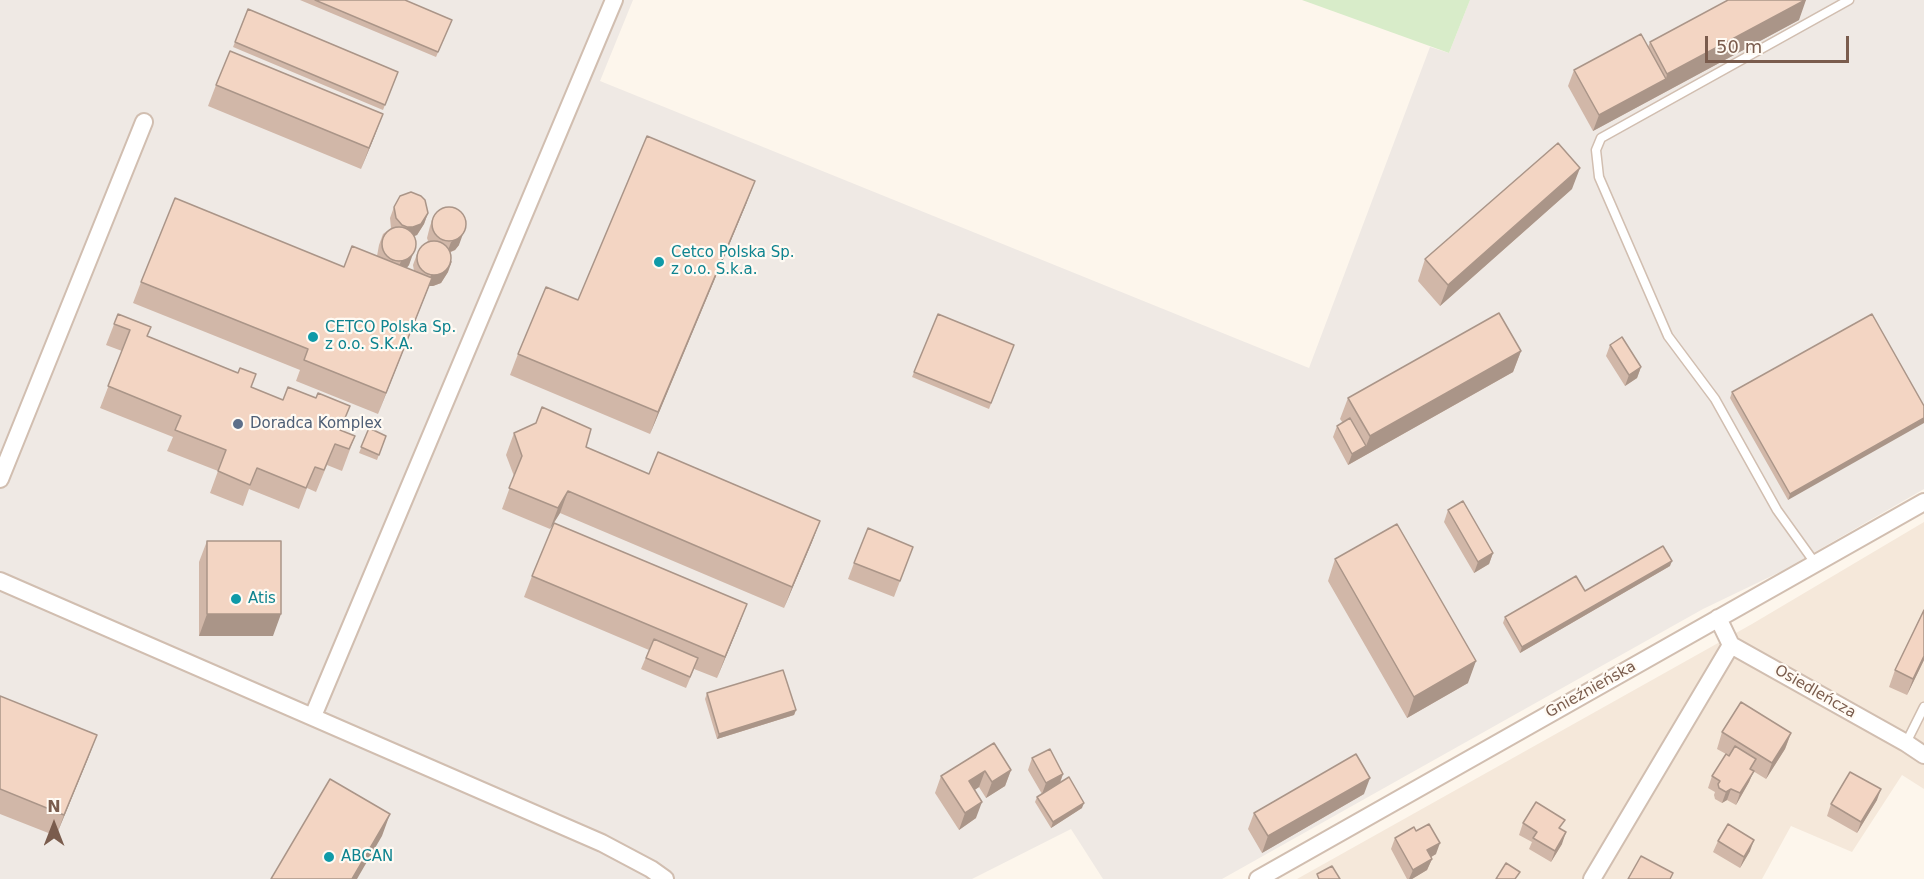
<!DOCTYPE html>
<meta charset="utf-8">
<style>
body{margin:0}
#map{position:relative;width:1924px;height:879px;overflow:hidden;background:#fdf6ec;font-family:"DejaVu Sans",sans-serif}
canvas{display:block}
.north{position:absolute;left:24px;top:795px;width:60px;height:60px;-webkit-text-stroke:4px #fffaf3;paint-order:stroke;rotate:0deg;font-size:16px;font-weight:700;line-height:24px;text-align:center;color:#7a5c4d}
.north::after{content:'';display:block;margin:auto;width:21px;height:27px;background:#7a5c4d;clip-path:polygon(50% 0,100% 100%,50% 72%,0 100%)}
.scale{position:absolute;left:1705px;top:36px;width:144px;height:27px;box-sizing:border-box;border:3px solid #7a5c4d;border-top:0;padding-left:8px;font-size:18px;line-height:21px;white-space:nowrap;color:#7a5c4d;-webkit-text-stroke:4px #fffaf3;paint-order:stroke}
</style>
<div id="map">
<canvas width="1924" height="879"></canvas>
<div class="north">N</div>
<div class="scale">50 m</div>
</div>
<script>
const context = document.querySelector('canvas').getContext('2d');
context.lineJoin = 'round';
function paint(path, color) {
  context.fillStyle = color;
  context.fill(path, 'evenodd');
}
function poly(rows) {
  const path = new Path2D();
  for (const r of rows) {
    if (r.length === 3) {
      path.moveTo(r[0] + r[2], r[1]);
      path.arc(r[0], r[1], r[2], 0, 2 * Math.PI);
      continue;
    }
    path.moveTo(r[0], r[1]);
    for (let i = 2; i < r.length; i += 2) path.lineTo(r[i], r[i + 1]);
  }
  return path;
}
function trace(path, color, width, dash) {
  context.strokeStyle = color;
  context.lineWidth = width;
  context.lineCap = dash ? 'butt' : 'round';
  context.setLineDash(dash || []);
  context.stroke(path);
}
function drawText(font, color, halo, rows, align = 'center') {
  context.font = font + ' "DejaVu Sans",sans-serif';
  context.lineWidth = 4.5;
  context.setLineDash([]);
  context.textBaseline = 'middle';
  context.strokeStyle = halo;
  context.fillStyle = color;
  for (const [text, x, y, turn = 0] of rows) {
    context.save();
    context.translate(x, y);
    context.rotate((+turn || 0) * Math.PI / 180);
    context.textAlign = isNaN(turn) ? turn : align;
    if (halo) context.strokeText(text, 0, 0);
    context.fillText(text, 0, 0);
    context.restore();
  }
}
paint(poly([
 [1924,522,1924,789,1902,775,1852,852,1791,826,1762,879,1297,879,1752,624]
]), '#f5e8da');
paint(poly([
 [0,0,633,0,600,81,1309,368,1430,47,1449,53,1470,0,1924,0,1924,489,1782,571,1703,609,1222,879,1103,879,1071,829,972,879,0,879]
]), '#efe9e4');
paint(poly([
 [1302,0,1470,0,1449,53]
]), '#d8ecc9');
const service = poly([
 [1815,563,1777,510,1715,399,1668,336,1599,177,1596,150,1601,138,1849,0],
 [1906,743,1924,707]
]);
const minor = poly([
 [0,479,144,122],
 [0,581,602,843,651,869,665,879],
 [1718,618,1731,645,1906,743,1924,755],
 [313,716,614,0],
 [1258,879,1924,502],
 [1592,879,1731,645]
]);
trace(service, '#d1beb0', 11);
trace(minor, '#d1beb0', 20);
trace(service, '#fff', 8);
trace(minor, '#fff', 16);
paint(poly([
 [300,0,405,0,452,20,436,57],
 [248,9,398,72,383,110,233,47],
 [1799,20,1593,131,1568,86,1574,70,1648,47,1650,42],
 [216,85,375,135,361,169,208,106],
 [1572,189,1440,306,1418,281,1425,259],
 [747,202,650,434,510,375,518,354,578,300],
 [394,207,428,213,424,224,417,235,414,236,409,265,406,268,414,271,413,265,417,254,428,241,427,238,430,226,434,215,459,245,455,250,451,252,448,272,441,283,433,286,429,286,378,414,296,381,300,370,133,303,141,282,344,267,377,256,379,245,383,234,391,228,390,218],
 [118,314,148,337,341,431,355,436,342,471,327,465,316,492,307,488,299,509,249,489,243,506,210,493,218,471,167,451,173,437,100,408,122,351,106,345],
 [938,314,1014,345,989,409,912,377],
 [1872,314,1788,500,1730,398,1732,392],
 [1610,345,1641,367,1637,378,1625,386,1606,356],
 [1521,351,1513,372,1348,465,1333,437,1337,426,1343,423,1340,419,1348,398],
 [369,428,386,436,377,460,359,453],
 [514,433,649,474,820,521,812,542,784,608,560,513,550,529,502,509,514,476,506,455],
 [1448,510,1493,553,1489,564,1474,573,1444,522],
 [207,541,273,636,199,636,199,562],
 [913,547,894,597,848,579,854,563],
 [1335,559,1468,683,1407,718,1328,581],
 [1670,566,1520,653,1503,623,1505,617,1585,591],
 [532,576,739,625,717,678,694,669,686,688,641,669,649,650,524,597],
 [1924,610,1924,660,1907,695,1889,687,1895,670],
 [707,693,796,710,794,715,717,739,705,699],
 [0,696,89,756,56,836,0,814],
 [1722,732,1791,733,1785,749,1766,779,1753,771,1749,782,1736,805,1727,800,1722,803,1715,799,1714,795,1715,792,1708,788,1712,776,1726,754,1717,749],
 [994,743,1011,770,1005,786,986,798,979,787,974,790,976,818,959,830,935,793,941,776],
 [1032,758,1063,774,1060,783,1082,808,1051,828,1035,802,1037,797,1042,794,1028,770],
 [1364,794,1262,853,1248,829,1254,813],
 [1877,800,1857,833,1827,816,1831,804],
 [1523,823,1561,829,1562,844,1551,862,1529,849,1532,842,1519,835],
 [1416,831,1436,854,1431,857,1432,859,1427,870,1412,879,1407,879,1391,849,1395,838],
 [1718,841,1750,851,1740,868,1713,852]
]), '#d1b7a8');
paint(poly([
 [1805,0,1806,0,1799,20,1593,131,1599,115,1666,79,1667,74],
 [383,114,375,135,361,169,369,148],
 [1580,168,1572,189,1440,306,1448,285],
 [755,181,747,202,650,434,658,412],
 [428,213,424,224,417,235,409,238,403,238,407,227],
 [463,234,459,245,455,250,447,253,451,242],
 [413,254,409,265,405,270,397,272,401,261],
 [452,261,448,272,441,283,433,286,429,286,378,414,431,275],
 [1521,351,1513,372,1348,465,1352,454,1366,446,1370,436],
 [1641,367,1637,378,1625,386,1629,375],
 [1924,418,1924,423,1788,500,1790,494],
 [568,491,560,513,550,529,558,508],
 [820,521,812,542,784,608,792,587],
 [1493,553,1489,564,1474,573,1478,562],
 [1672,561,1670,566,1520,653,1522,647],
 [747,604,739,625,717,678,725,657],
 [207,614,281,614,273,636,199,636],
 [1924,656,1924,660,1907,695,1913,679],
 [1476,661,1468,683,1407,718,1414,697],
 [796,710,794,715,717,739,719,734],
 [1791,733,1785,749,1766,779,1772,763],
 [97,735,89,756,56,836,64,815],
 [1011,770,1005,786,986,798,992,782],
 [985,771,979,787,963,798,969,781],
 [1754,771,1749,782,1736,805,1740,793],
 [1063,774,1059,785,1042,794,1046,783],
 [1370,778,1364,794,1262,853,1268,836],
 [1731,789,1727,800,1722,803,1726,792],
 [1881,789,1877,800,1857,833,1861,822],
 [982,802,976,818,959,830,965,813],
 [1084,803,1082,808,1051,828,1053,822],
 [390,814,382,836,357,879,352,879],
 [1566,832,1562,844,1551,862,1555,851],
 [1754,840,1750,851,1740,868,1744,857],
 [1440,843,1436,854,1423,862,1427,850],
 [1432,859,1427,870,1412,879,1409,879,1413,870]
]), '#aa9588');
const building = poly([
 [315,0,405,0,452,20,438,52,315,0],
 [1728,0,1805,0,1667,74,1650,42,1728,0],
 [248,9,398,72,385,105,235,42,248,9],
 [1641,34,1666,79,1599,115,1574,70,1641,34],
 [230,51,383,114,369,148,216,85,230,51],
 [647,136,755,181,658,412,518,354,546,287,578,300,647,136],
 [1558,143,1580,168,1448,285,1425,259,1558,143],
 [411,192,421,196,425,200,428,213,421,224,413,227,407,227,402,225,396,218,394,207,400,196,411,192],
 [175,198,344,267,352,246,432,278,386,393,304,360,308,349,141,282,175,198],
 [449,224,17],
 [399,244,17],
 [434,258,17],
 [1499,313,1521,351,1370,436,1348,398,1499,313],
 [118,314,151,327,147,336,238,373,240,368,256,374,251,387,283,400,288,387,316,398,318,393,350,406,340,430,355,436,349,449,335,444,324,470,315,467,306,488,257,468,250,485,218,471,226,450,175,430,181,416,108,386,130,330,114,324,118,314],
 [938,314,1014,345,991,403,914,372,938,314],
 [1872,314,1924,406,1924,418,1790,494,1732,392,1872,314],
 [1622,337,1641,367,1629,375,1610,345,1622,337],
 [542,407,591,429,586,447,649,474,658,452,820,521,792,587,568,491,558,508,509,488,522,456,514,433,536,423,542,407],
 [1350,418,1366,446,1352,454,1337,426,1350,418],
 [369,428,386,436,379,455,361,447,369,428],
 [1463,501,1493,553,1478,562,1448,510,1463,501],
 [554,523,747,604,725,657,532,576,554,523],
 [1397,524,1476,661,1414,697,1335,559,1397,524],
 [868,528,913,547,900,581,854,563,868,528],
 [207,541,281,541,281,614,207,614,207,541],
 [1663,546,1672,561,1522,647,1505,617,1576,576,1585,591,1663,546],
 [1924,610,1924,656,1913,679,1895,670,1924,610],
 [654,639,698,658,690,677,646,658,654,639],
 [783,670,796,710,719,734,707,693,783,670],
 [0,696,97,735,64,815,0,789,0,696],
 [1741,702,1791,733,1772,763,1722,732,1741,702],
 [994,743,1011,770,992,782,985,771,969,781,982,802,965,813,941,776,994,743],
 [1735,746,1756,759,1750,769,1754,771,1740,793,1731,789,1726,792,1719,788,1718,784,1720,781,1712,776,1726,754,1729,756,1735,746],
 [1050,749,1063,774,1046,783,1032,758,1050,749],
 [1356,754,1370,778,1268,836,1254,813,1356,754],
 [1850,772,1881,789,1861,822,1831,804,1850,772],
 [1069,777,1084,803,1053,822,1037,797,1069,777],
 [330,779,390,814,352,879,271,879,330,779],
 [1536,802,1565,820,1559,828,1566,832,1555,851,1533,838,1537,832,1523,823,1536,802],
 [1429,824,1440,843,1427,850,1432,859,1413,870,1395,838,1414,827,1416,831,1429,824],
 [1728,824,1754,840,1744,857,1718,841,1728,824],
 [1641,856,1673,873,1670,879,1628,879,1641,856],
 [1506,863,1520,872,1515,879,1496,879,1506,863],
 [1332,866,1340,879,1319,879,1317,874,1332,866]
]);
paint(building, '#f3d5c3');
trace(building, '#aa9588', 1.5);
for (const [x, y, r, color] of [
 [659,262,6,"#0f9aa8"],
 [313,337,6,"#0f9aa8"],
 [238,424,6,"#5c6f8a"],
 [236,599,6,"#0f9aa8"],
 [329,857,6,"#0f9aa8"]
]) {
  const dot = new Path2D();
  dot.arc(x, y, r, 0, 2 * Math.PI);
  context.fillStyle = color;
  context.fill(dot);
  trace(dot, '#fffaf3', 2);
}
drawText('15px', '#0d838f', '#fffaf3', [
 ["Cetco Polska Sp.",671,253],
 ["z o.o. S.k.a.",671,270],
 ["CETCO Polska Sp.",325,328],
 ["z o.o. S.K.A.",325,345],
 ["Atis",248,599],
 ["ABCAN",341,857]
], 'left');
drawText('15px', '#4e5e75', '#fffaf3', [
 ["Doradca Komplex",250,424]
], 'left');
drawText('15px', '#7a5c4d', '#fffaf3', [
 ["Gnieźnieńska",1591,690,-29],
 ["Osiedleńcza",1815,692,30]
]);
</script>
